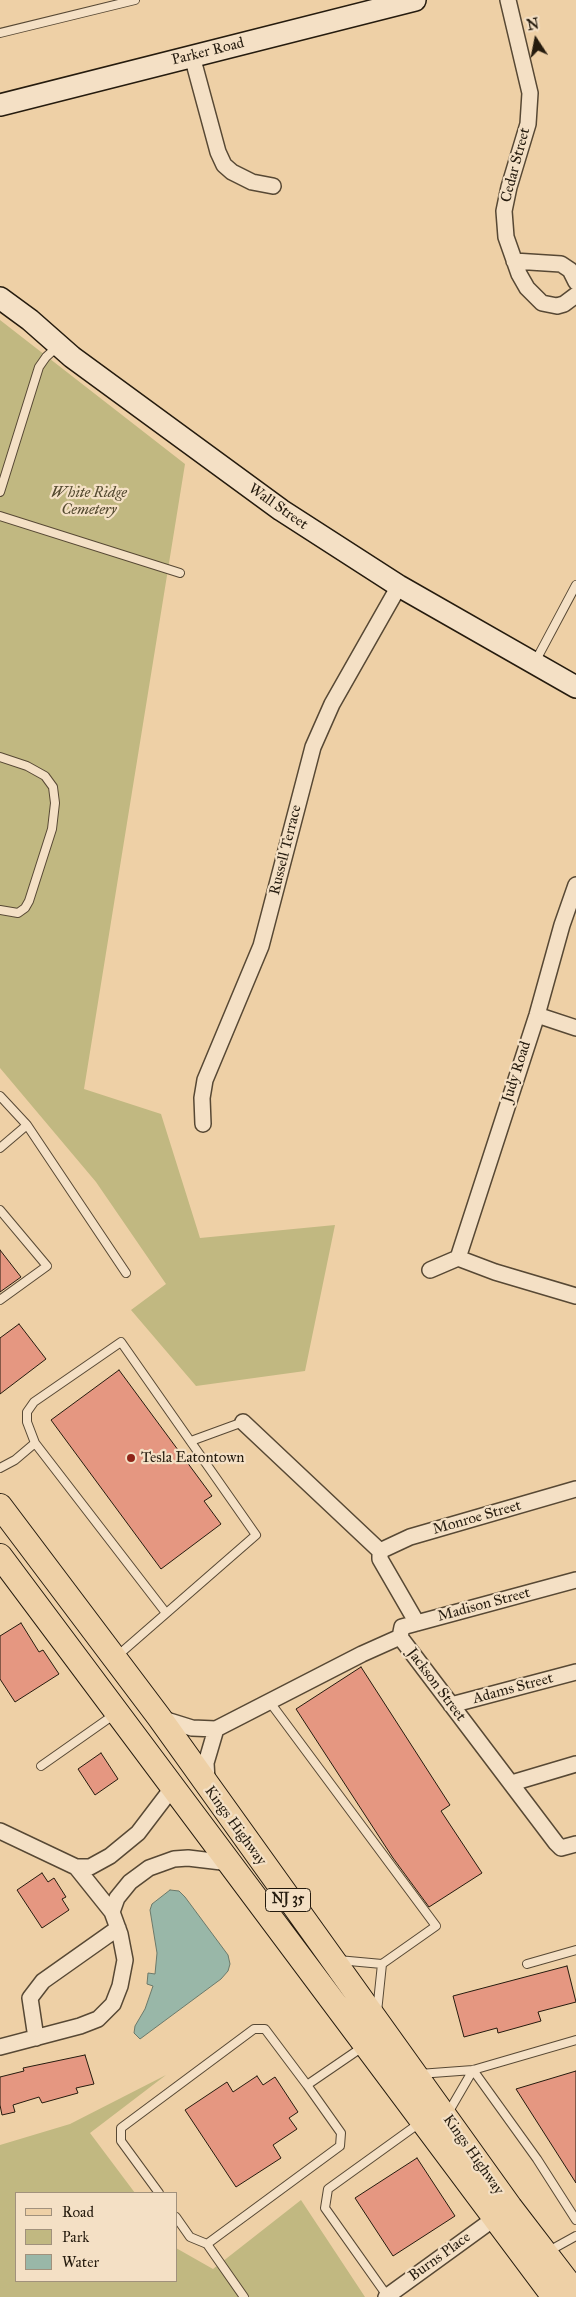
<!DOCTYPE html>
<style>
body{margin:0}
#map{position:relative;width:576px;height:2297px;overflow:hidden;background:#eed0a6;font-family:"IM FELL Great Primer",serif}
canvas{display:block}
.legend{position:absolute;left:15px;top:2192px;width:162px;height:90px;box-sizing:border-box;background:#f4e0c5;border:1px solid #a1917c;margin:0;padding:6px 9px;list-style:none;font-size:15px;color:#251b0e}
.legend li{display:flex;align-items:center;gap:10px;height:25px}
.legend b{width:25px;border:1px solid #a1917c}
.north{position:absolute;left:511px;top:15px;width:50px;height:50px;-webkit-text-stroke:4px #f4e0c5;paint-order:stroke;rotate:349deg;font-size:14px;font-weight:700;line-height:20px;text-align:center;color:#251b0e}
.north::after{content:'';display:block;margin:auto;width:18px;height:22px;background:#251b0e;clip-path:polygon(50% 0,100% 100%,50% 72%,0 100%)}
</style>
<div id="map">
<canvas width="576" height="2297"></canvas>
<ul class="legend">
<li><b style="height:6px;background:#eed0a6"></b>Road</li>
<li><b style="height:14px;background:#c1b881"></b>Park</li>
<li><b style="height:14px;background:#99b7a8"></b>Water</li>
</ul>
<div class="north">N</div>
</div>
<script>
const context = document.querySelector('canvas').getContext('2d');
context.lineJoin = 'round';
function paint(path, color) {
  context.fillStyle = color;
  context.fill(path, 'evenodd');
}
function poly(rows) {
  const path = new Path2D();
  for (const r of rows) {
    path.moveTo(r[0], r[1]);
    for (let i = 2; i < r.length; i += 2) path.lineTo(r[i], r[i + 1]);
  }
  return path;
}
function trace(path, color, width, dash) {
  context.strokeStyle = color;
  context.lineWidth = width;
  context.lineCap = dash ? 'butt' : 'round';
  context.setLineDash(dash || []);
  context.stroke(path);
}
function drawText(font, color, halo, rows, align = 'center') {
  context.font = font + ' "IM FELL Great Primer",serif';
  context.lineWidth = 4.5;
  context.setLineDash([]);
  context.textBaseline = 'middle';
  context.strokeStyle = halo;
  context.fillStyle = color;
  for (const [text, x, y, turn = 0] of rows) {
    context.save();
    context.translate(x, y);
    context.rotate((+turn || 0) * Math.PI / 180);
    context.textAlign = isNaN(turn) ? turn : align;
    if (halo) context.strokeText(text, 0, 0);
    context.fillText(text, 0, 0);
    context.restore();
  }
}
paint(poly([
 [0,320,185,464,84,1089,161,1114,200,1238,335,1225,305,1371,196,1386,131,1310,166,1284,96,1182,0,1068],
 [166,2075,90,2133,135,2193,16,2193,16,2281,176,2281,176,2248,213,2269,301,2200,365,2297,0,2297,0,2145,70,2124]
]), '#c1b881');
const water = poly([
 [170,1890,179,1891,185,1897,228,1955,230,1964,228,1971,221,1979,140,2039,134,2033,135,2026,145,2009,153,1986,147,1984,148,1973,155,1974,157,1953,150,1910,152,1904,170,1890]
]);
paint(water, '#99b7a8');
trace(water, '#6b796a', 1);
const building = poly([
 [0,1250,21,1277,0,1292,0,1250],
 [19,1324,46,1359,0,1394,0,1338,19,1324],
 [119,1370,212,1496,204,1501,221,1524,161,1569,51,1420,119,1370],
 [21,1623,39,1652,43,1650,59,1674,15,1702,0,1679,0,1636,21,1623],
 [361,1667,450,1805,441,1811,482,1873,429,1907,393,1858,296,1709,361,1667],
 [101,1753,118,1779,95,1795,78,1769,101,1753],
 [42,1873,48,1882,54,1878,66,1897,62,1899,69,1910,42,1928,17,1890,42,1873],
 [567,1966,576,2002,538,2012,541,2021,498,2033,497,2028,464,2037,453,1996,567,1966],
 [85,2055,94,2084,76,2088,78,2093,42,2103,39,2097,13,2105,15,2112,2,2115,0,2105,0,2077,24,2071,23,2068,85,2055],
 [576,2071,576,2183,516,2089,576,2071],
 [257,2076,263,2085,275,2077,298,2112,289,2118,297,2129,273,2145,281,2158,236,2187,185,2110,227,2082,233,2092,257,2076],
 [417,2158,455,2216,393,2256,355,2198,417,2158]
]);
paint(building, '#e59781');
trace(building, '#251b0e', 1);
const lane = poly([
 [0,33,135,0],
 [0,492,39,367,46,357,58,346],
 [0,516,180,573],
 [535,662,576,585],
 [0,757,27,766,45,776,53,787,55,803,52,829,29,901,25,908,18,913,0,910],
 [0,1096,27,1125,0,1148],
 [27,1125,126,1273],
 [0,1210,47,1266,0,1300],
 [191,1441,243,1422],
 [0,1468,15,1460,35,1443],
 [116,1657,256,1535,121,1342,34,1402,27,1412,27,1422,35,1443,166,1613],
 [269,1701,436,1926,382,1964,338,1960],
 [41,1766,115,1714],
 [527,1964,576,1950],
 [377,2012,382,1964],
 [473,2070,537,2159,576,2220],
 [419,2074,473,2070,576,2040],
 [448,2113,473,2070],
 [159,2193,121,2141,121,2128,254,2029,265,2029,307,2085,364,2046],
 [176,2217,190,2237,207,2244,244,2297],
 [207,2244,340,2146,341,2133,307,2085],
 [547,2252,576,2236],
 [388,2297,325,2208,328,2189,421,2122]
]);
const street = poly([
 [508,0,530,93,528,124,509,187,504,211,506,237,519,274,527,288,542,303,557,306,564,304,576,295],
 [192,56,218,152,224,165,232,172,252,182,273,186],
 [514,261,561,264,570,270,576,282],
 [537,1015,576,1028],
 [203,1124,202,1098,205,1080,261,946,313,747,332,704,399,586],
 [458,1258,537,1015,562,925,576,885],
 [458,1258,495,1272,576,1296],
 [430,1270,458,1258],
 [243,1422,380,1551,380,1559,417,1623],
 [380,1551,410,1537,576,1489],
 [400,1637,556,1843,561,1848,576,1844],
 [400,1637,402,1627,576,1580],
 [451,1705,576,1672],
 [160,1718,192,1728,216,1729,362,1654,400,1637],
 [207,1780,206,1763,216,1729],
 [512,1783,576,1764],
 [0,1831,76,1867,90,1867,110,1856,138,1833,173,1787],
 [112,1912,117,1898,130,1882,149,1868,174,1859,188,1858,230,1863],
 [36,2038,30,1998,43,1981,118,1928],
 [0,2047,80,2026,98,2019,113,2004,120,1986,125,1960,120,1934,112,1912,76,1867],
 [386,2297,495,2218]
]);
const secondary = poly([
 [0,105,415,0],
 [0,298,30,320,72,357,281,510,399,586,576,687]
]);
const primary = poly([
 [0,1506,159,1717,510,2207,576,2293],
 [0,1556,554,2297]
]);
trace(lane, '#574834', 10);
trace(street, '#574834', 18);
trace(secondary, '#251b0e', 24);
trace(primary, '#251b0e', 26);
trace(lane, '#f4e0c5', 8);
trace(street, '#f4e0c5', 15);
trace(secondary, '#f4e0c5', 21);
trace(primary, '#eed0a6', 24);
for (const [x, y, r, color] of [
 [131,1458,5,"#8f2418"]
]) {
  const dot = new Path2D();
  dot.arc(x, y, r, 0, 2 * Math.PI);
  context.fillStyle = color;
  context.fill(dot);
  trace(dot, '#f4e0c5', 2);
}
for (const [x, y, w] of [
 [288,1900,45]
]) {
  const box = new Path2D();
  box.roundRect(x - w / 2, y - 11.5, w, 23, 4);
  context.fillStyle = '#f4e0c5';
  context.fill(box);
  trace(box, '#251b0e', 1);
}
drawText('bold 14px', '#251b0e', null, [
 ["NJ 35",288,1900]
]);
drawText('15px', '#251b0e', '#f4e0c5', [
 ["Parker Road",208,52,-14],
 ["Cedar Street",516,165,-75],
 ["Wall Street",278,507,35],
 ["Russell Terrace",286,850,-76],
 ["Judy Road",517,1072,-72],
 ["Monroe Street",477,1518,-16],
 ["Madison Street",484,1605,-15],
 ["Jackson Street",436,1685,53],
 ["Adams Street",513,1689,-15],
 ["Kings Highway",235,1826,54],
 ["Kings Highway",473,2155,55],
 ["Burns Place",440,2257,-36]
]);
drawText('italic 15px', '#544a30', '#f4e0c5', [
 ["White Ridge",89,493],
 ["Cemetery",89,510]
]);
drawText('15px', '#251b0e', '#f4e0c5', [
 ["Tesla Eatontown",141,1458]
], 'left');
</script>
